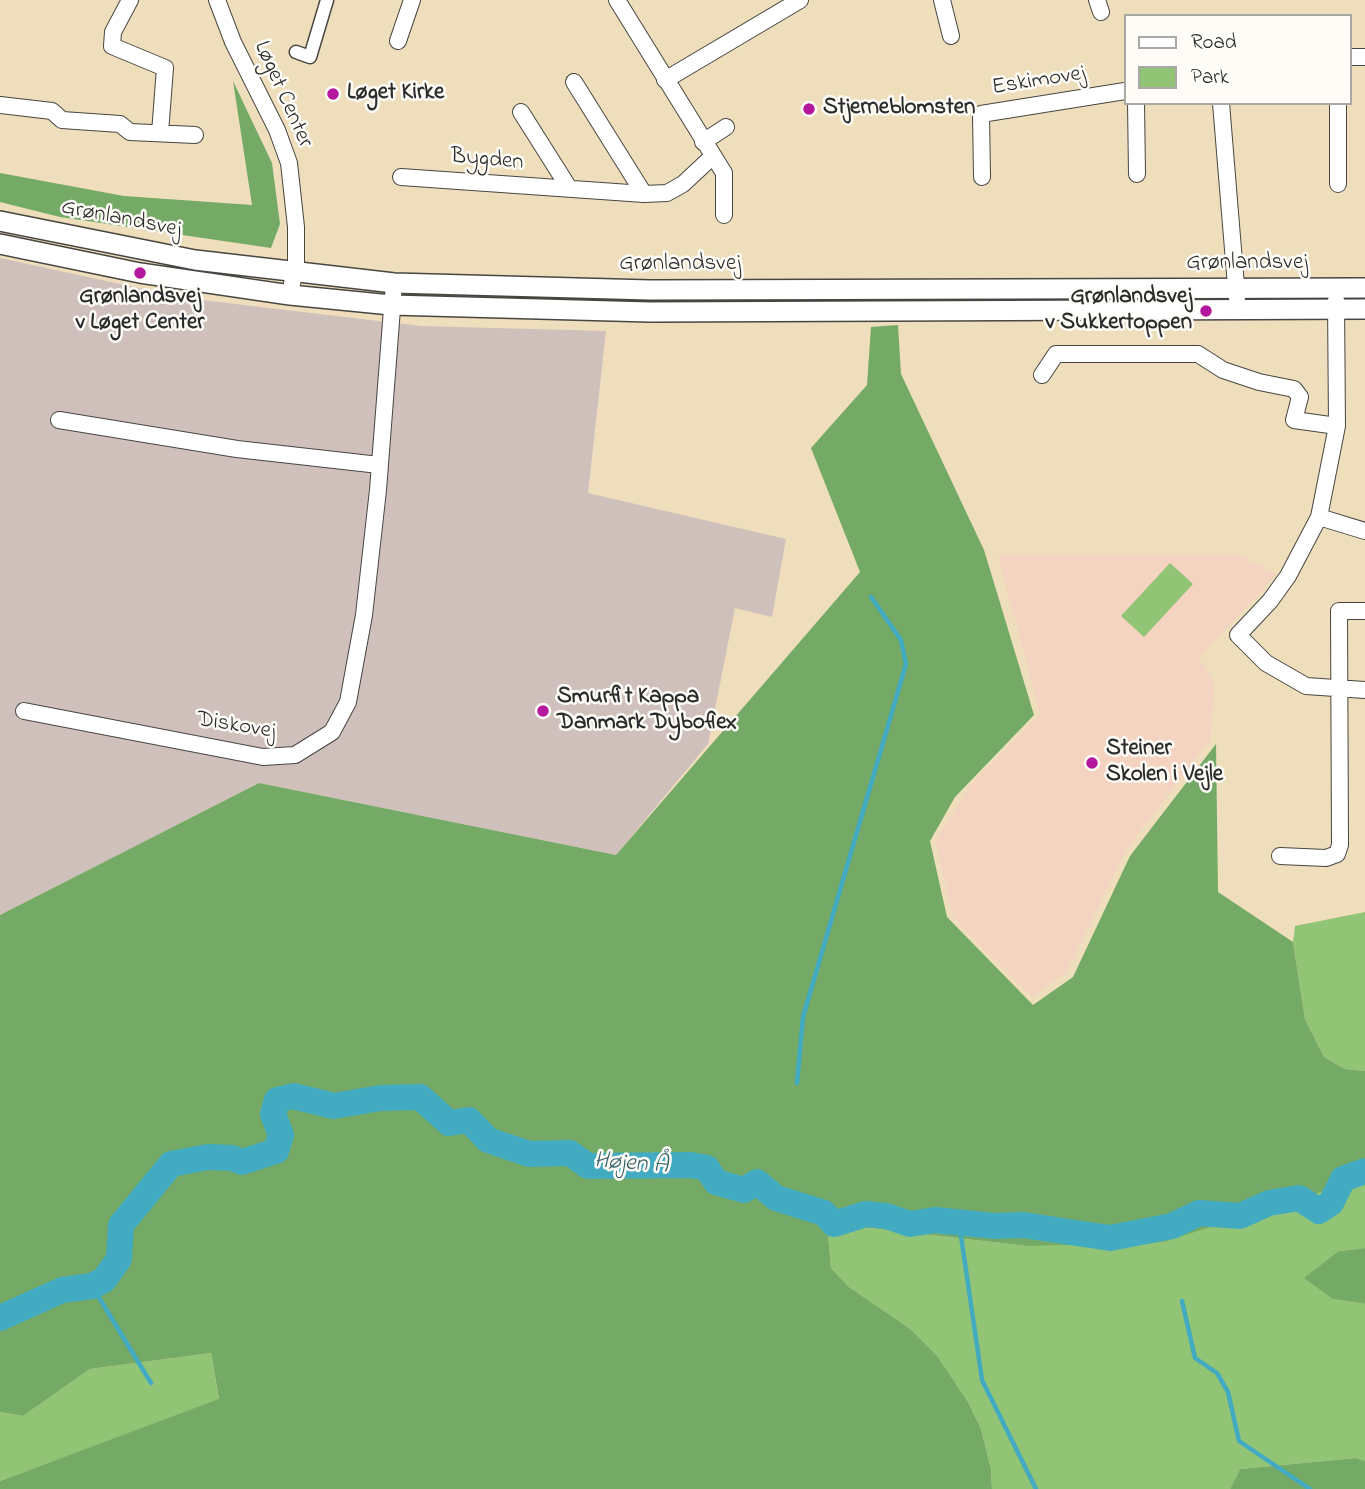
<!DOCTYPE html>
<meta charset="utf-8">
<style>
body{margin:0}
#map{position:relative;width:1365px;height:1489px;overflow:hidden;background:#eedebc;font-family:"Indie Flower",sans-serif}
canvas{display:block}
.legend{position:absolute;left:1124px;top:14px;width:228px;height:91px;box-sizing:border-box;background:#fdfcf7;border:2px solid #a9a8a5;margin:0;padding:9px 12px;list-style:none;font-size:21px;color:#2b2b2b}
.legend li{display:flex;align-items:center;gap:14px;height:35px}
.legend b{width:35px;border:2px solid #a9a8a5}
</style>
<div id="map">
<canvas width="1365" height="1489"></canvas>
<ul class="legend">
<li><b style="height:9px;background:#fff"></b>Road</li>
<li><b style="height:19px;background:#91c475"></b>Park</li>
</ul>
</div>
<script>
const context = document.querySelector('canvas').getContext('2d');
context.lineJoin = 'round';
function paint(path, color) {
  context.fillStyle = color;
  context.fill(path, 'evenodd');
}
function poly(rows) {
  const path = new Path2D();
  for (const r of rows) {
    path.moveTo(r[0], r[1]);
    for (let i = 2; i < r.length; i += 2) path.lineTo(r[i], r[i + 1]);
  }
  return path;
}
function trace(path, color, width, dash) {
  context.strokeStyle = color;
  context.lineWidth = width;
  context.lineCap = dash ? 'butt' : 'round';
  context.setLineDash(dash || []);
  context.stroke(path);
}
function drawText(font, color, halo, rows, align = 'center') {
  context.font = font + ' "Indie Flower",sans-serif';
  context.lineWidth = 5;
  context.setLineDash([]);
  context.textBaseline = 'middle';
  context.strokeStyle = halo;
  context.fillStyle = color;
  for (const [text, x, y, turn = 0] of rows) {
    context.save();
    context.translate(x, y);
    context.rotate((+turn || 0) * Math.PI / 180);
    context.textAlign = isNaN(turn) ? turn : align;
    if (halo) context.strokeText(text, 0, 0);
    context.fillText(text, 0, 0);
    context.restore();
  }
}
paint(poly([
 [998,555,1239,555,1277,574,1199,658,1215,685,1210,740,1126,850,1066,973,1032,997,953,917,935,841,970,786,1040,714]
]), '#f4d3c0');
paint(poly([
 [0,258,185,298,421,326,606,331,588,493,786,539,772,617,735,608,708,744,616,855,259,783,0,915]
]), '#d0c0bc');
paint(poly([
 [1170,563,1193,584,1144,637,1121,616],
 [1365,912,1365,1071,1345,1069,1324,1057,1305,1019,1293,942,1295,926],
 [1365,1178,1365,1248,1339,1251,1333,1299,1365,1304,1365,1461,1356,1458,1240,1469,1230,1489,992,1489,991,1469,981,1429,969,1404,909,1328,849,1287,831,1268,827,1223,1027,1246],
 [211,1353,219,1400,0,1481,0,1412,23,1416,90,1369]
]), '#91c475');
paint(poly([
 [233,81,272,163,280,224,271,248,60,217,0,202,0,173,124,196,252,205],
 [898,325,901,374,984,550,1034,715,955,797,930,841,947,917,1033,1005,1073,977,1130,856,1216,744,1218,892,1293,942,1305,1019,1324,1057,1345,1069,1365,1071,1365,1178,1163,1242,1027,1246,827,1223,831,1268,849,1287,909,1328,937,1356,969,1404,981,1429,991,1469,992,1489,0,1489,0,1481,219,1399,211,1353,90,1369,23,1416,0,1412,0,915,259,783,616,855,860,572,811,448,867,385,871,327],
 [1365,1248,1365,1304,1333,1299,1304,1278,1339,1251],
 [1356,1458,1365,1461,1365,1489,1230,1489,1240,1469]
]), '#74aa66');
trace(poly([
 [797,1083,803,1017,906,664,901,640,871,597],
 [959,1222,982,1380,1036,1489],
 [92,1286,151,1383],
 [1182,1301,1195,1358,1217,1373,1228,1392,1239,1441,1310,1489]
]), '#42abc2', 4.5);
trace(poly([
 [0,1318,62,1290,92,1286,104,1280,119,1259,121,1225,171,1164,208,1157,232,1158,242,1162,276,1151,281,1135,273,1114,277,1100,293,1096,334,1106,380,1098,420,1097,449,1123,469,1120,488,1140,529,1154,570,1153,588,1166,691,1165,707,1168,716,1182,744,1190,757,1182,776,1198,824,1213,834,1224,866,1214,886,1216,910,1224,935,1220,995,1226,1023,1225,1110,1238,1172,1226,1199,1213,1240,1216,1269,1203,1299,1198,1319,1211,1331,1203,1343,1179,1365,1171]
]), '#42abc2', 26);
const pedestrian = poly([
 [296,52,310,57,327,0]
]);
const minor = poly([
 [130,0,113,32,112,46,165,68,160,133],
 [217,0,233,42,277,130,289,163,296,227,296,262,290,295],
 [617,0,724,173,724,215],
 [942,0,951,36],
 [1097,0,1101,12],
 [398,41,412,0],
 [1349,57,1365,57],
 [665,80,800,0],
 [574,82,644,194],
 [1136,103,1137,174],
 [1221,103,1237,298],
 [0,105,52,111,62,120,120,124,130,132,195,135],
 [521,112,569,188],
 [703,142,726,127],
 [401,177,644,194,667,193,683,184,713,156],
 [982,177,981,114,1125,91],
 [1338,184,1338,103],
 [1336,300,1337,426,1319,517,1288,576,1270,601,1238,635,1266,663,1306,686,1365,690],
 [1042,375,1056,354,1198,354,1223,370,1259,382,1294,389,1300,397,1294,420,1337,426],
 [59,420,237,449,379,465],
 [1319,517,1365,531],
 [24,711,263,757,295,755,332,732,348,702,364,615,378,490,394,283],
 [1280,856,1326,858,1337,854,1340,845,1339,611,1365,611]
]);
const tertiary = poly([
 [0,221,195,260,394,283,650,290,1365,288],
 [0,244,140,273,290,295,391,305,650,312,1365,309]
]);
trace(pedestrian, '#484641', 15);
trace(minor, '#484641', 18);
trace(tertiary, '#484641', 22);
trace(pedestrian, '#fff', 12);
trace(minor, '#fff', 16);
trace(tertiary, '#fff', 19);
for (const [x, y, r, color] of [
 [333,94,7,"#b5179e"],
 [809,109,7,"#b5179e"],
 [140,273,7,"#b5179e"],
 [1206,311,7,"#b5179e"],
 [543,711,7,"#b5179e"],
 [1092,763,7,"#b5179e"]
]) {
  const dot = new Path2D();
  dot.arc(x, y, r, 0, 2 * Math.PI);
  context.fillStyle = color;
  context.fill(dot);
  trace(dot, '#fdfcf7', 2.5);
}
drawText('23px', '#2b2b2b', '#fdfcf7', [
 ["Eskimovej",1039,82,-9],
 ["Løget Center",282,95,66],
 ["Bygden",487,161,5],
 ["Grønlandsvej",121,220,11],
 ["Grønlandsvej",1247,264],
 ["Grønlandsvej",680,265],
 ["Diskovej",236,727,9]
]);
drawText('bold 23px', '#2b2b2b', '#fdfcf7', [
 ["Løget Kirke",347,94],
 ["Stjerneblomsten",823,109],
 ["Grønlandsvej",140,298,"center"],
 ["v Løget Center",140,324,"center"],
 ["Grønlandsvej",1192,298,"right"],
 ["v Sukkertoppen",1192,324,"right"],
 ["Smurfit Kappa",557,698],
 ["Danmark Dyboflex",557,724],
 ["Steiner",1106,750],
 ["Skolen i Vejle",1106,776]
], 'left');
drawText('italic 24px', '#345e67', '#fdfcf7', [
 ["Højen Å",631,1165,4]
]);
</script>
